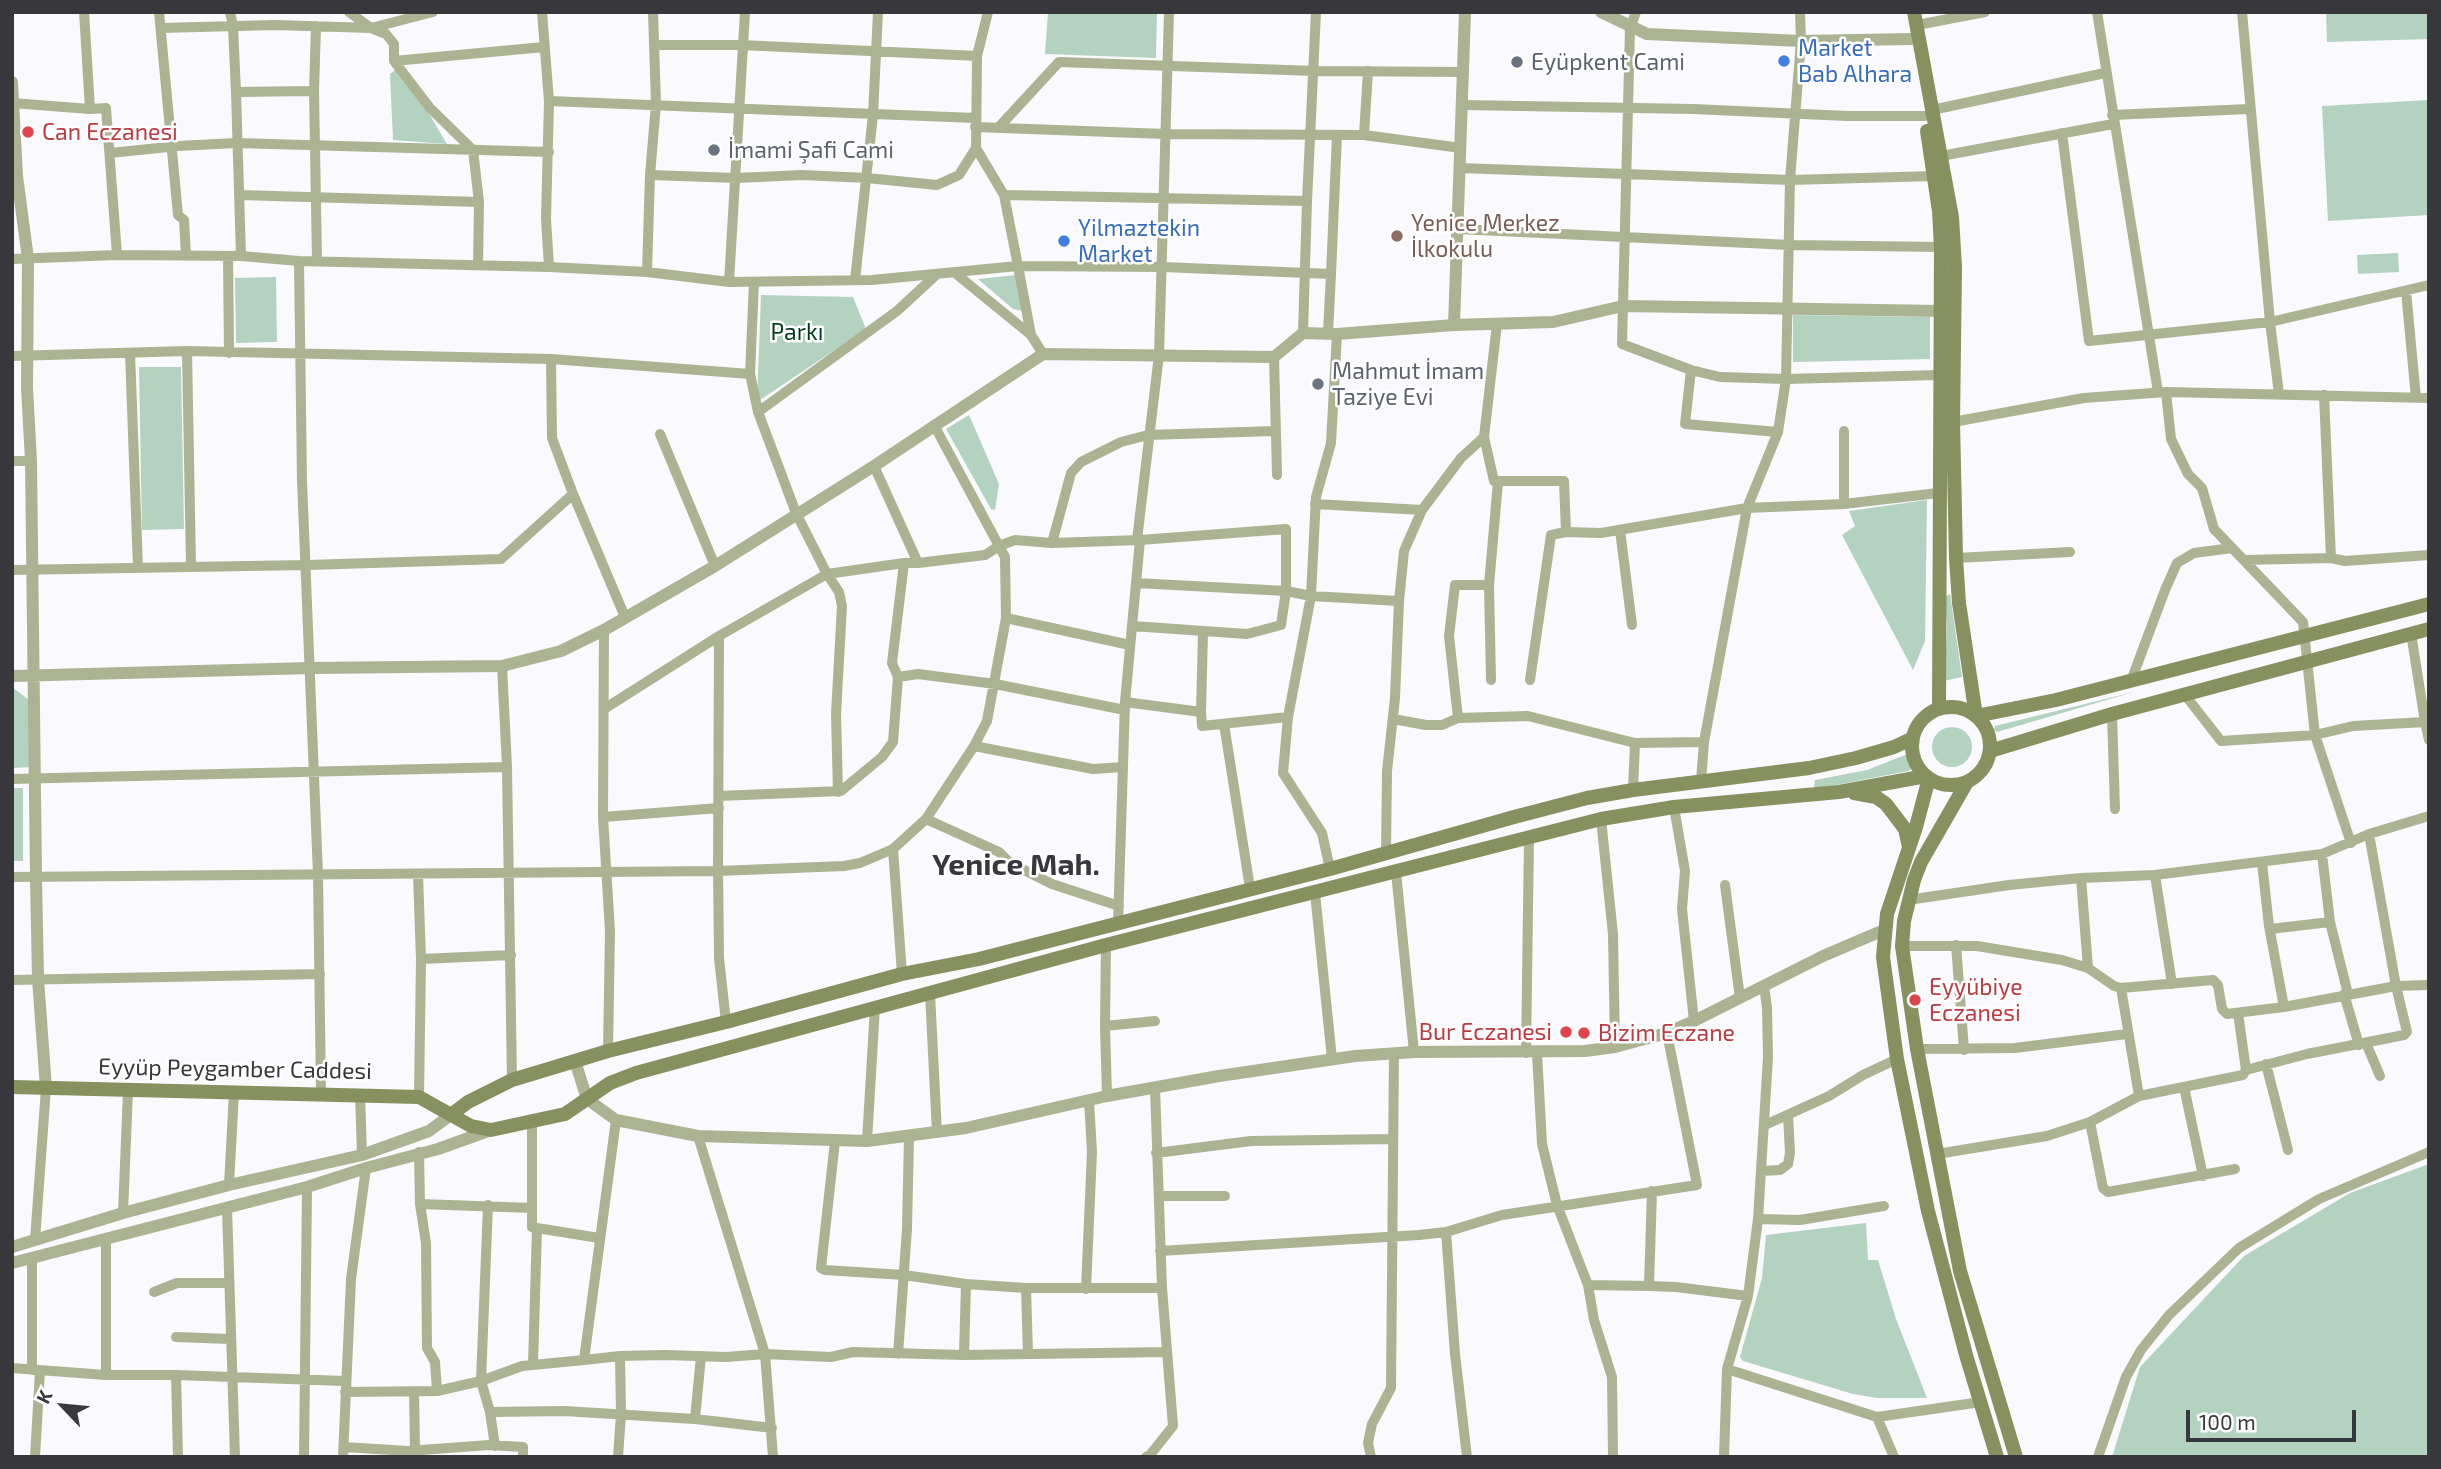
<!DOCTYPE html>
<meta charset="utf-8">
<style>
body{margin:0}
#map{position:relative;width:2441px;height:1469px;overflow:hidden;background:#f9f9fe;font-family:"Exo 2",sans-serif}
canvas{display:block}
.frame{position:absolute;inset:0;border:14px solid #38383c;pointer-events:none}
.north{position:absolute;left:28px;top:1371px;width:70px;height:70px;-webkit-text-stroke:5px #fff;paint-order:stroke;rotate:296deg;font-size:19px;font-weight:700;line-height:28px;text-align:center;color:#38383c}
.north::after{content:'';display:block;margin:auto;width:24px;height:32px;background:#38383c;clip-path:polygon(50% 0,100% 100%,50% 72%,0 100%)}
.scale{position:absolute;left:2186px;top:1410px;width:170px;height:32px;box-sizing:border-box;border:4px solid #38383c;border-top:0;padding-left:9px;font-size:21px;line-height:24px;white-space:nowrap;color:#38383c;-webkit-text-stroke:5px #fff;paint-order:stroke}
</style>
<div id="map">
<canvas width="2441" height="1469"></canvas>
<div class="frame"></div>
<div class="north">K</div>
<div class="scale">100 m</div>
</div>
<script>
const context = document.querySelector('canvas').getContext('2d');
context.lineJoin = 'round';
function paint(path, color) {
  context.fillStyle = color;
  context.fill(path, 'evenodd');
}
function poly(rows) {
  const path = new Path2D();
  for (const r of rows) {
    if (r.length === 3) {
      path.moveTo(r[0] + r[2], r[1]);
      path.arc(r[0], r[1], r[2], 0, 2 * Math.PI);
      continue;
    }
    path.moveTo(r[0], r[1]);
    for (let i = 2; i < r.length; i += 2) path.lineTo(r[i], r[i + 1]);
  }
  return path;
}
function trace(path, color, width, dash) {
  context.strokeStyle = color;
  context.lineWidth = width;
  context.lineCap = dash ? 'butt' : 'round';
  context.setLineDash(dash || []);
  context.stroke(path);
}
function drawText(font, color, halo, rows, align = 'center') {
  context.font = font + ' "Exo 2",sans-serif';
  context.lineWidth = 5;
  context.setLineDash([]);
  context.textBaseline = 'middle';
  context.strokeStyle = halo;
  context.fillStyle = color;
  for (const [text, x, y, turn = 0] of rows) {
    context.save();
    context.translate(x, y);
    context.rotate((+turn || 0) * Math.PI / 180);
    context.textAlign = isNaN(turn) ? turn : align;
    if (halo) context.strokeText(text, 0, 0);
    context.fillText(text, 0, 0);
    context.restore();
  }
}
paint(poly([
 [1048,12,1157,12,1156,58,1045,54],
 [2326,12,2429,12,2429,39,2327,42],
 [395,70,415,90,447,144,393,140,390,74],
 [2429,100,2429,215,2328,221,2322,106],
 [2398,253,2399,272,2358,274,2357,255],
 [1016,275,1023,311,1013,309,978,279],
 [276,277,277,342,236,343,235,278],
 [761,295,853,297,866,329,757,402],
 [1793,315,1930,317,1930,359,1793,362],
 [139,367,181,367,184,529,142,530],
 [969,415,999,484,995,510,991,509,946,429],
 [1927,500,1925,641,1913,670,1842,535,1855,526,1849,511],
 [1950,594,1962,677,1944,681,1947,627,1945,597],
 [12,687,29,700,31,767,12,768],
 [2134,692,1997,732,1994,730,1995,726],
 [1952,747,20],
 [1905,755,1908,755,1909,759,1911,769,1908,771,1816,789,1814,786,1815,780,1867,770],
 [12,788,23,788,23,861,12,861],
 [2429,1164,2429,1457,2112,1457,2140,1367,2244,1256,2350,1193],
 [1866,1223,1868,1260,1878,1260,1896,1319,1927,1398,1877,1398,1853,1394,1743,1361,1740,1357,1762,1278,1766,1235]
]), '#b4d2c0');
trace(poly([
 [84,12,90,109,106,108,117,255],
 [159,12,178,215,184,220,186,256],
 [230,12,233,26,236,92,241,256],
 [349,12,371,28,386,34,394,44,394,61,430,108,473,150,479,202,478,265],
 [542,12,549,101,546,219,549,267],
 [988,12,977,56,976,148,1004,195],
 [1636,12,1630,28,1622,344,1691,370,1720,377,1786,379,1939,375],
 [2097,12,2158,392],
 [1917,25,1985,12],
 [316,26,314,91,317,261],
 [161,28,275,25,371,28,433,12],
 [654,45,741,45,977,56],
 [394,61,544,47],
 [236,92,314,91],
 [549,101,975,118],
 [12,103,90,109],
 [1463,105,1693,109,1847,116,1925,116],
 [1932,110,2105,73],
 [2112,115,2249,109],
 [975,127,1165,134,1364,135,1461,148],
 [999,127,1059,62,1315,71,1464,72],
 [2062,133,2089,341,2270,322,2242,12],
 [1364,135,1368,71],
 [110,153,178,146,236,143,549,152],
 [1941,156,2113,124],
 [1460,168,1790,180,1934,176],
 [650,175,737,178,802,175,867,178,937,185,959,175,976,148],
 [239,195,479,202],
 [1307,201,1316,12],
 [1458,229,1790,245,1941,247],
 [228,256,229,353],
 [12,259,117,255,241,256,299,261,549,267,647,272,729,282,872,280,1018,266,1004,195,1307,201,1303,333],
 [299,261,302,481,318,875,321,1094],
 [647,272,650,175,656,104,653,12],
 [955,273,1031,335],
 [1331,274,1337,135],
 [855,280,873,115,878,12],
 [729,282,745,12],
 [2406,291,2416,398],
 [187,351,191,566],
 [130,353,138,568],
 [1043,354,1031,335,1018,266,1163,267,1331,274,1328,333],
 [12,356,187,351,551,359,750,374],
 [1274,357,1277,475],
 [551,359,552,438,573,494,625,617],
 [1691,370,1685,424,1778,432],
 [2166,392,2429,398],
 [2279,394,2270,322,2429,285],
 [2324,395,2331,558],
 [758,412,897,311,936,275],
 [1953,422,2084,398,2166,392,2171,439,2188,474,2202,488,2214,529,2303,622,2315,735,2351,843],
 [1844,431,1844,504],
 [660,434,715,566],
 [1484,437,1494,481,1564,481,1566,532,1601,533,1747,508,1778,432,1786,379,1790,180,1801,41,1800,12],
 [12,461,31,461],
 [1498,482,1489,585,1455,585,1449,636,1458,718,1528,716,1635,743,1633,790],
 [1315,504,1422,510],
 [1620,530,1632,625],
 [1137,540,1159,355,1169,12],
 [1052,543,1071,473,1081,462,1121,442,1148,435,1275,431],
 [1956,558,2070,552],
 [2245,560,2331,558,2345,561,2429,555],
 [918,563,985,555,999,546,934,425],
 [12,570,307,565,501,559,573,494],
 [1136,583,1286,591,1311,596,1399,601,1404,551,1422,510,1461,458,1484,437,1497,324],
 [1489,585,1491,680],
 [604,630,603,817,610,931,608,1051],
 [2411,633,2425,722],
 [1130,645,1006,618,1005,557,999,546,1015,540,1052,543,1140,540],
 [502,666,507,767,512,1080],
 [898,677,918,674,995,684,1125,710],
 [1530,680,1551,535,1566,532],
 [2131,681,2165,590,2177,563,2194,553,2232,548],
 [2185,695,2221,741,2315,735,2353,726,2425,722,2429,740],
 [1125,702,1201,712,1202,726,1288,717],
 [604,709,719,636],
 [1201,712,1203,632],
 [2112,714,2115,809],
 [1393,719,1426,725,1442,725,1458,718],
 [1224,724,1250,888],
 [1635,743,1704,742],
 [974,746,1093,769,1123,767],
 [12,779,507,767],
 [1701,781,1704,742,1747,508,1844,504,1938,493],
 [838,792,836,714,842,606,839,592,827,574,904,563],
 [719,796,841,791,882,757,893,742,898,677,892,663,904,563,918,563,874,466],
 [1674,807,1685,871,1682,909,1694,1021],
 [603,817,719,808],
 [926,819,999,852,1010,863,1052,884,1119,906],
 [1601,819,1613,934,1615,1047],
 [893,849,902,974],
 [1386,852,1387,771,1395,698,1399,601],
 [2322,854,2330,922,2348,994],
 [2262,863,2269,926,2284,1007],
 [1330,869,1322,833,1283,773,1288,717,1311,596,1316,497,1331,443,1337,334],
 [1396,872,1414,1052],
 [418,875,421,959,419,1097],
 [2155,875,2172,984],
 [12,877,718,871,719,636,827,574,796,513,758,412,750,374,754,282],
 [2081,878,2088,968],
 [1725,885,1740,998],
 [1315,893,1332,1059],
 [1908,900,2009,885,2081,878,2155,875,2322,854,2369,834,2429,816],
 [1118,923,1125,702,1140,540,1286,529,1286,591,1281,625,1247,634,1132,626],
 [2270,929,2330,922],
 [1106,945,1105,1026,1107,1096],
 [1956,945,1964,1050],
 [1902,946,1977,946,2062,960,2088,968,2114,986,2121,988,2213,980,2218,985,2222,1009,2227,1014,2284,1007,2396,986,2429,985],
 [421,959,511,955],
 [12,980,320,974],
 [2121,988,2139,1096],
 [930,993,937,1133],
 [2344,994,2359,1045],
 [726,1022,719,958,718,871,844,866,860,863,893,849,926,819,974,746,987,721,1006,618],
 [1105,1026,1155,1021],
 [2366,1043,2380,1076],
 [1917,1049,2015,1048,2127,1034],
 [1526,1053,1529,838],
 [1537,1053,1542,1144,1557,1205,1588,1285,1594,1320,1612,1377,1613,1457],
 [2266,1064,2288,1150],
 [2246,1070,2307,1054,2404,1035,2407,1032,2396,986,2369,834],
 [2184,1087,2203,1176],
 [360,1094,362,1155],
 [616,1120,584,1360,620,1356,665,1355,726,1357,765,1354,831,1357,853,1352,964,1355,1167,1352],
 [532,1121,532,1227,537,1228,533,1365],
 [2090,1122,2139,1096,2243,1075,2246,1070,2238,1013],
 [1765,1125,1829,1096,1863,1075,1897,1059],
 [698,1136,765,1354,773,1457],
 [835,1141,821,1268,825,1270,904,1275,966,1284,1026,1288,1162,1288],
 [867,1141,875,1007],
 [419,1152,420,1204,426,1243,427,1348,435,1362,437,1391],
 [1156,1153,1251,1141,1393,1139],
 [1937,1154,2047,1136,2090,1122,2103,1188,2108,1192,2235,1169],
 [1761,1171,1780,1170,1788,1164,1790,1153,1788,1115],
 [229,1185,234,1092],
 [1159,1196,1225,1196],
 [420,1204,532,1208],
 [227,1208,235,1457],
 [123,1213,128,1091],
 [1758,1219,1800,1220,1884,1206],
 [537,1228,599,1238],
 [1446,1232,1455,1354,1467,1457],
 [35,1240,46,1088],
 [1160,1251,1419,1235,1446,1232,1502,1215,1697,1185,1667,1033],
 [32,1258,32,1370],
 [1588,1285,1649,1286,1652,1191],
 [1649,1286,1676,1287,1748,1296],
 [1026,1288,1028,1354],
 [1086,1289,1092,1152,1089,1101],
 [154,1292,177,1283,229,1283],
 [176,1337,230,1339],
 [898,1354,907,1229,909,1137],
 [964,1355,966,1284],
 [12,1368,106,1375,176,1375,345,1381],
 [1727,1369,1877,1417,1981,1402],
 [106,1375,106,1238],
 [176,1375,178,1457],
 [345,1392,437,1391,481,1381,488,1205],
 [414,1392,415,1451],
 [490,1412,564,1411,695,1419,772,1428],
 [1877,1417,1894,1457],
 [695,1419,701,1356],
 [495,1446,490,1412,481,1381,522,1366,584,1360],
 [344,1447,408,1451,489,1445,523,1447,523,1457],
 [35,1457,40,1371],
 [304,1457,307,1187],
 [343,1457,351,1279,366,1168],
 [618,1457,621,1414,620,1356],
 [1146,1457,1150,1455,1173,1426,1162,1288,1155,1088],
 [1371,1457,1368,1443,1372,1424,1391,1388,1394,1053],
 [1724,1457,1727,1369,1748,1296,1758,1219,1768,1057,1767,1008,1764,986],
 [2098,1457,2126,1377,2141,1350,2169,1315,2239,1248,2319,1199,2429,1152]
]), '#acb392', 10);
trace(poly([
 [1465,12,1454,325,1553,322,1623,306,1940,311],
 [1601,12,1647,34,1801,41,1911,39],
 [12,82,17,176,28,259,27,388,31,461,36,877,38,979,46,1088],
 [12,676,311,668,502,666,561,651,604,630,715,566,874,466,1043,354,1274,357,1303,333,1337,334,1454,325],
 [575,1061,587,1099,616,1120,698,1136,867,1141,966,1128,1107,1096,1219,1076,1355,1056,1414,1052,1585,1051,1615,1047,1667,1033,1694,1021,1823,956,1884,930],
 [12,1247,123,1213,229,1185,362,1155,429,1131,452,1114],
 [12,1263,307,1187,366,1168,438,1149,491,1130]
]), '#acb392', 12);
trace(poly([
 [1914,12,1952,217,1955,267,1953,422,1956,558,1959,603,1976,716,2056,700,2429,604],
 [1927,131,1939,211,1941,247,1939,709],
 [1951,746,39],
 [1990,751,2112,714,2429,629],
 [1929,778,1916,827,1887,914,1883,957,1897,1059,1928,1211,1966,1355,1997,1457],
 [1967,782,1921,862,1914,880,1904,921,1902,946,1917,1049,1960,1271,2016,1457],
 [1854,793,1876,797,1886,804,1905,829,1909,847],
 [12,1087,419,1097,471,1126,491,1130,565,1114,610,1083,636,1073,1106,945,1601,819,1674,807,1839,792,1926,776],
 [452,1114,468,1102,512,1080,608,1051,726,1022,902,974,979,959,1330,869,1514,817,1587,798,1633,790,1809,768,1856,758,1894,747,1913,738]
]), '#87905f', 14);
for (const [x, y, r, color] of [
 [1784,61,7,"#3f7fe0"],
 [1517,62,7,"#6b7280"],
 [28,132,7,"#e0444e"],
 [714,150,7,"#6b7280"],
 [1397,236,7,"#8d6e63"],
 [1064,241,7,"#3f7fe0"],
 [1318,384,7,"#6b7280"],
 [1915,1000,7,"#e0444e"],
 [1566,1032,7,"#e0444e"],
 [1584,1033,7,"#e0444e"]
]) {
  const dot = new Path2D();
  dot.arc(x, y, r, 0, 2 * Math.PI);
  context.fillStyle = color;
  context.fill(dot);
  trace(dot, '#fff', 2.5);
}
drawText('23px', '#366cbe', '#fff', [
 ["Market",1798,48],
 ["Bab Alhara",1798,74],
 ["Yilmaztekin",1078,228],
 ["Market",1078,254]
], 'left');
drawText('23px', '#5b616d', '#fff', [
 ["Eyüpkent Cami",1531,62],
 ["İmami Şafi Cami",728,150],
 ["Mahmut İmam",1332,371],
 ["Taziye Evi",1332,397]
], 'left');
drawText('23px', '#be3a42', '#fff', [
 ["Can Eczanesi",42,132],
 ["Eyyübiye",1929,987],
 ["Eczanesi",1929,1013],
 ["Bur Eczanesi",1552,1032,"right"],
 ["Bizim Eczane",1598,1033]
], 'left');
drawText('23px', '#785e54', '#fff', [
 ["Yenice Merkez",1411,223],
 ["İlkokulu",1411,249]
], 'left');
drawText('23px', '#003b24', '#fff', [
 ["Parkı",797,332]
]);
drawText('23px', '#38383c', '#fff', [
 ["Eyyüp Peygamber Caddesi",235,1069,1]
]);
drawText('bold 30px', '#38383c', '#fff', [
 ["Yenice Mah.",1016,865]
]);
</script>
